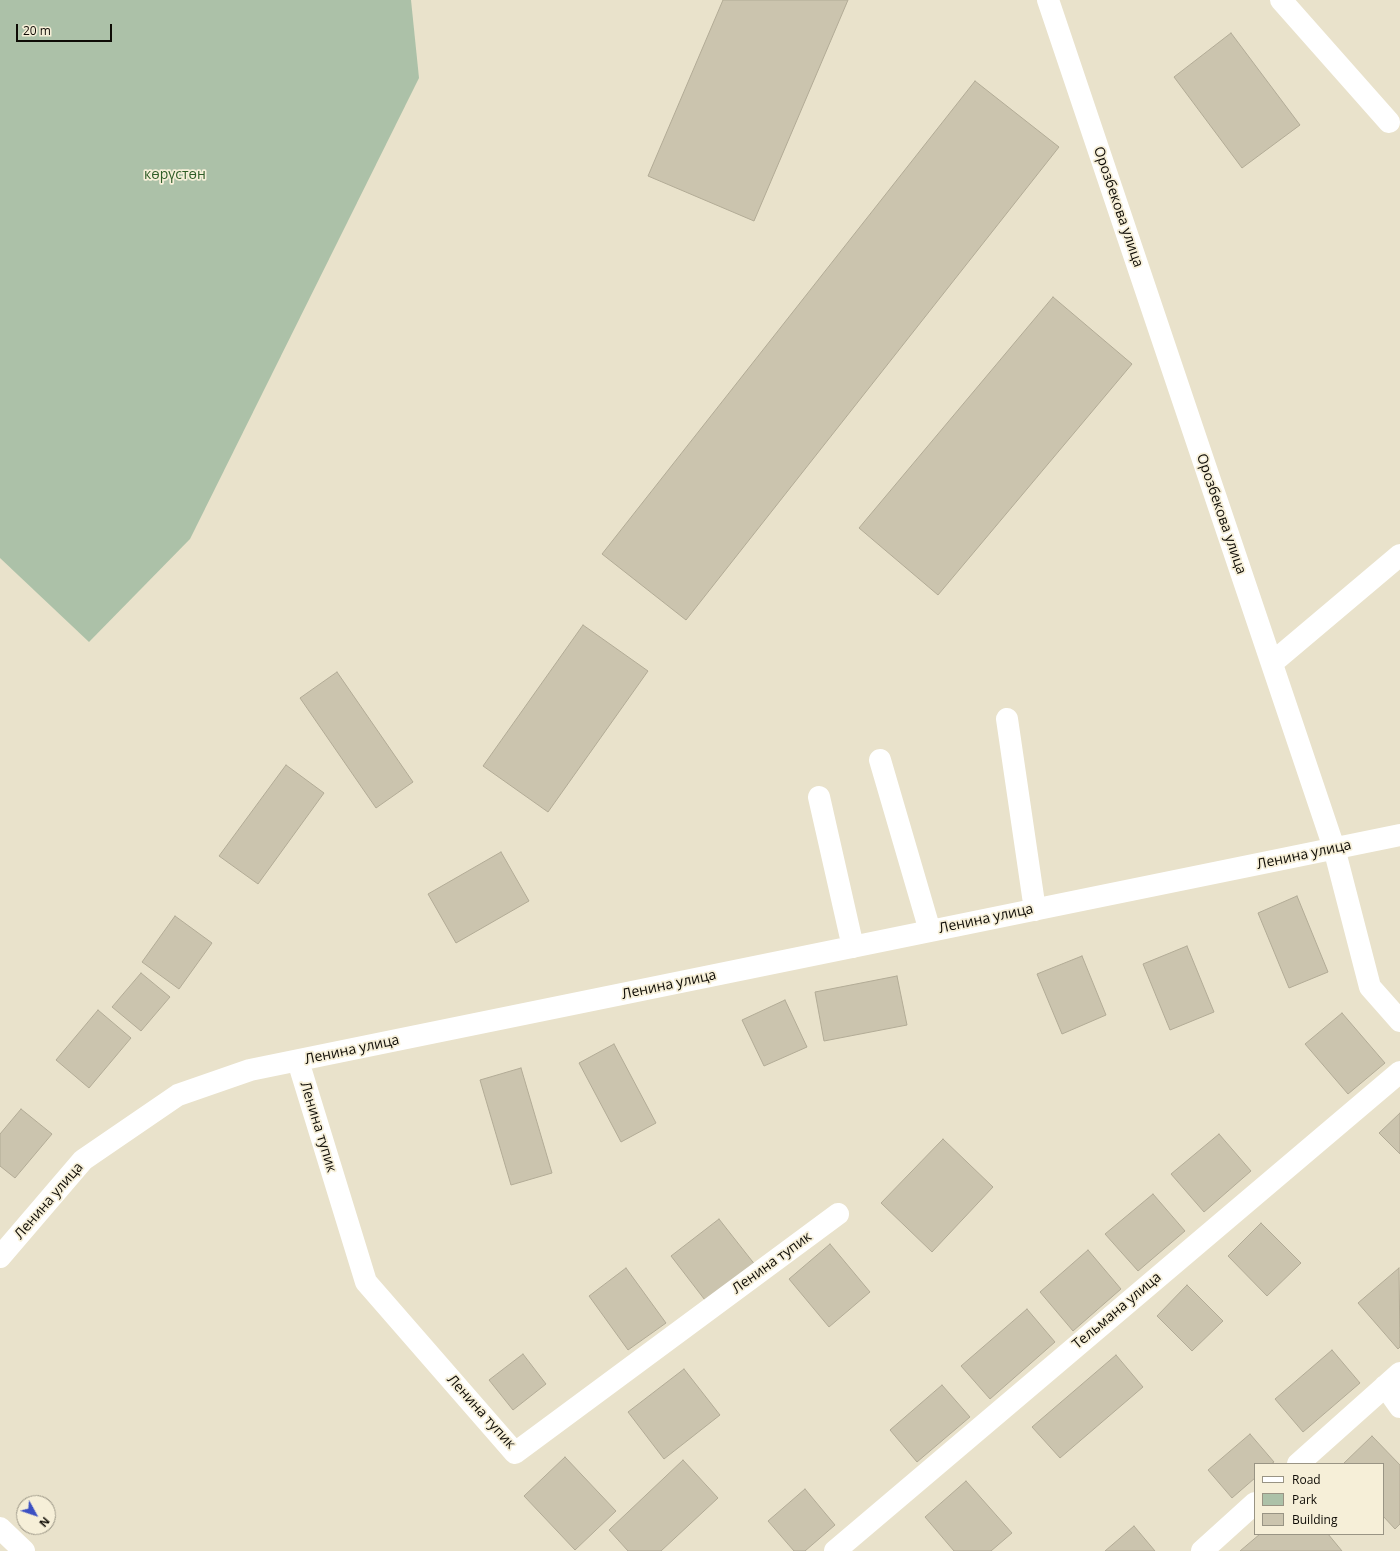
<!DOCTYPE html>
<meta charset="utf-8">
<style>
body{margin:0}
#map{position:relative;width:1400px;height:1551px;overflow:hidden;background:#e9e2cb;font-family:"Open Sans",sans-serif}
canvas{display:block}
.legend{position:absolute;left:1254px;top:1463px;width:130px;height:72px;box-sizing:border-box;background:#f6efd8;border:1px solid #999484;margin:0;padding:5px 7px;list-style:none;font-size:12px;color:#0e0b05}
.legend li{display:flex;align-items:center;gap:8px;height:20px}
.legend b{width:20px;border:1px solid #999484}
.north{position:absolute;left:16px;top:1495px;width:40px;height:40px;box-sizing:border-box;background:#f6efd8;border:1px solid #999484;border-radius:50%;rotate:130deg;font-size:11px;font-weight:700;line-height:16px;text-align:center;color:#0e0b05}
.north::after{content:'';display:block;margin:auto;width:14px;height:18px;background:#3c50c3;clip-path:polygon(50% 0,100% 100%,50% 72%,0 100%)}
.scale{position:absolute;left:16px;top:24px;width:96px;height:18px;box-sizing:border-box;border:2px solid #0e0b05;border-top:0;padding-left:5px;font-size:12px;line-height:14px;white-space:nowrap;color:#0e0b05;-webkit-text-stroke:3px #f6efd8;paint-order:stroke}
</style>
<div id="map">
<canvas width="1400" height="1551"></canvas>
<ul class="legend">
<li><b style="height:5px;background:#fff"></b>Road</li>
<li><b style="height:11px;background:#acc1a8"></b>Park</li>
<li><b style="height:11px;background:#cbc4ae"></b>Building</li>
</ul>
<div class="north">N</div>
<div class="scale">20 m</div>
</div>
<script>
const context = document.querySelector('canvas').getContext('2d');
context.lineJoin = 'round';
function paint(path, color) {
  context.fillStyle = color;
  context.fill(path, 'evenodd');
}
function poly(rows) {
  const path = new Path2D();
  for (const r of rows) {
    path.moveTo(r[0], r[1]);
    for (let i = 2; i < r.length; i += 2) path.lineTo(r[i], r[i + 1]);
  }
  return path;
}
function trace(path, color, width, dash) {
  context.strokeStyle = color;
  context.lineWidth = width;
  context.lineCap = dash ? 'butt' : 'round';
  context.setLineDash(dash || []);
  context.stroke(path);
}
function drawText(font, color, halo, rows, align = 'center') {
  context.font = font + ' "Open Sans",sans-serif';
  context.lineWidth = 3.5;
  context.setLineDash([]);
  context.textBaseline = 'middle';
  context.strokeStyle = halo;
  context.fillStyle = color;
  for (const [text, x, y, turn = 0] of rows) {
    context.save();
    context.translate(x, y);
    context.rotate((+turn || 0) * Math.PI / 180);
    context.textAlign = isNaN(turn) ? turn : align;
    if (halo) context.strokeText(text, 0, 0);
    context.fillText(text, 0, 0);
    context.restore();
  }
}
paint(poly([
 [0,0,411,0,419,78,190,539,89,642,0,558]
]), '#acc1a8');
const building = poly([
 [723,0,848,0,754,221,648,176,723,0],
 [1231,33,1300,125,1242,168,1174,77,1231,33],
 [975,81,1059,147,686,620,602,554,975,81],
 [1053,297,1132,364,938,595,859,528,1053,297],
 [583,625,648,671,548,812,483,766,583,625],
 [337,672,413,782,376,808,300,698,337,672],
 [286,765,324,793,258,884,219,856,286,765],
 [501,852,529,901,456,943,428,894,501,852],
 [1297,896,1328,972,1289,988,1258,913,1297,896],
 [175,916,212,943,179,989,142,962,175,916],
 [1187,946,1214,1012,1170,1030,1143,964,1187,946],
 [1082,956,1106,1015,1062,1034,1037,974,1082,956],
 [141,973,170,997,141,1031,112,1007,141,973],
 [897,976,907,1025,824,1041,815,992,897,976],
 [785,1000,807,1047,764,1066,742,1020,785,1000],
 [98,1010,131,1038,89,1088,56,1060,98,1010],
 [1342,1013,1385,1063,1348,1094,1305,1044,1342,1013],
 [614,1044,656,1123,621,1142,579,1063,614,1044],
 [521,1068,552,1173,511,1185,480,1080,521,1068],
 [21,1109,52,1134,15,1178,0,1166,0,1134,21,1109],
 [1400,1113,1400,1154,1379,1133,1400,1113],
 [1219,1134,1251,1171,1204,1212,1171,1174,1219,1134],
 [943,1139,993,1187,932,1252,881,1203,943,1139],
 [1153,1194,1185,1231,1138,1271,1105,1234,1153,1194],
 [719,1219,756,1266,708,1304,671,1256,719,1219],
 [1261,1223,1301,1263,1267,1296,1228,1256,1261,1223],
 [830,1244,870,1292,829,1327,789,1279,830,1244],
 [1088,1250,1121,1289,1073,1331,1040,1292,1088,1250],
 [626,1268,666,1323,628,1350,589,1296,626,1268],
 [1399,1268,1400,1347,1398,1349,1358,1303,1399,1268],
 [1187,1285,1223,1321,1192,1351,1157,1316,1187,1285],
 [1027,1309,1055,1342,990,1399,961,1366,1027,1309],
 [1332,1350,1360,1383,1303,1432,1275,1399,1332,1350],
 [523,1354,546,1384,513,1410,489,1380,523,1354],
 [1116,1355,1143,1387,1060,1458,1032,1427,1116,1355],
 [684,1369,720,1415,664,1459,628,1412,684,1369],
 [942,1385,970,1417,917,1462,890,1430,942,1385],
 [1250,1434,1274,1462,1271,1464,1255,1464,1255,1478,1232,1498,1208,1470,1250,1434],
 [1372,1436,1400,1465,1400,1524,1395,1529,1383,1516,1383,1464,1343,1464,1372,1436],
 [565,1457,616,1511,575,1550,524,1496,565,1457],
 [683,1460,718,1498,661,1551,628,1551,609,1530,683,1460],
 [966,1481,1012,1533,991,1551,954,1551,925,1517,966,1481],
 [805,1489,835,1525,805,1551,794,1551,768,1521,805,1489],
 [1134,1526,1155,1551,1105,1551,1134,1526],
 [1260,1534,1328,1534,1342,1551,1240,1551,1260,1534]
]);
paint(building, '#cbc4ae');
trace(building, '#b2ab96', 1);
trace(poly([
 [1048,0,1334,848,1370,987,1400,1021],
 [1281,0,1389,122],
 [1272,663,1400,555],
 [1007,719,1035,910],
 [880,760,930,931],
 [819,797,853,947],
 [298,1061,366,1282,515,1453,838,1214],
 [0,1257,83,1160,178,1095,250,1070,1400,835],
 [1385,1386,1400,1407],
 [1298,1464,1400,1373],
 [0,1528,24,1551],
 [835,1551,1400,1072],
 [1202,1551,1255,1503]
]), '#fff', 22);
drawText('14px', '#2e5c26', '#f6efd8', [
 ["көрүстөн",175,175]
]);
drawText('14px', '#0e0b05', '#f6efd8', [
 ["Орозбекова улица",1118,207,71],
 ["Орозбекова улица",1221,514,71],
 ["Ленина улица",1304,855,-12],
 ["Ленина улица",986,919,-12],
 ["Ленина улица",669,985,-12],
 ["Ленина улица",352,1050,-12],
 ["Ленина тупик",318,1127,73],
 ["Ленина улица",49,1201,-49],
 ["Ленина тупик",772,1263,-36],
 ["Тельмана улица",1117,1311,-40],
 ["Ленина тупик",481,1412,48]
]);
</script>
